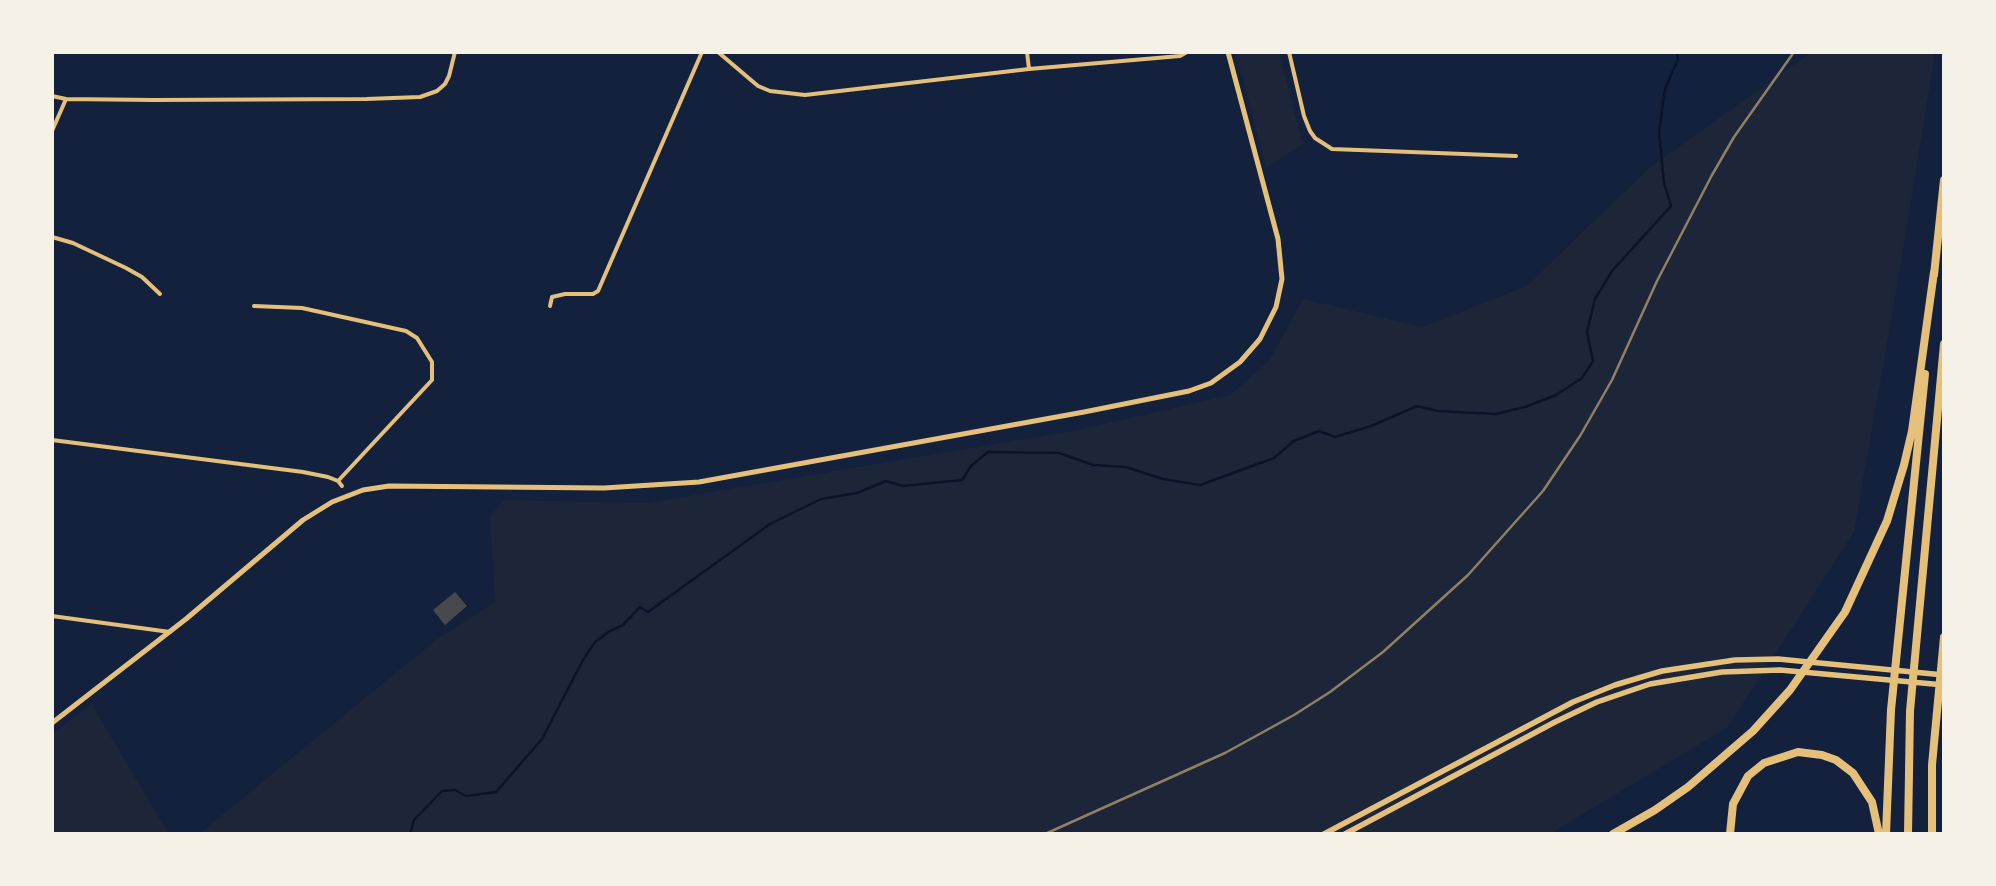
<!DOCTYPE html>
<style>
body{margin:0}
#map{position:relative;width:1996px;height:886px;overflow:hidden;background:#14213d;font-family:"Golos Text",sans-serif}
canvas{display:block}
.frame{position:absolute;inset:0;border:54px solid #f6f1e7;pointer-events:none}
</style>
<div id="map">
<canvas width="1996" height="886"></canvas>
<div class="frame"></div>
</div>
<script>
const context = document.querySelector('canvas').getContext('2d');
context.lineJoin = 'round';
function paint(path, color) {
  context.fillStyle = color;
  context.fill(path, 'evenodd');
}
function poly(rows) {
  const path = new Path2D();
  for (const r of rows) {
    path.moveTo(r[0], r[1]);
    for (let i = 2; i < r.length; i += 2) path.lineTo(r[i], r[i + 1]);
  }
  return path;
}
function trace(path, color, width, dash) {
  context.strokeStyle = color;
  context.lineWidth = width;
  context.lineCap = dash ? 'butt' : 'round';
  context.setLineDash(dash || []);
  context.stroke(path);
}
paint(poly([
 [1236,53,1279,53,1303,144,1266,168],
 [1810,53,1935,53,1898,280,1854,532,1727,728,1551,833,199,834,436,640,495,602,490,516,504,500,647,503,1078,430,1230,395,1269,361,1303,299,1422,327,1527,286,1649,168],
 [92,703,98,715,168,833,53,833,53,734]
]), '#1d2539');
trace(poly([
 [410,834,414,820,442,791,455,790,466,796,496,792,542,739,583,660,595,642,610,631,623,625,640,607,648,612,770,524,821,499,857,493,886,481,903,486,962,480,971,466,988,452,1059,453,1093,465,1126,467,1163,479,1200,485,1274,458,1294,441,1319,431,1335,437,1371,426,1417,406,1438,411,1496,414,1525,407,1556,395,1582,378,1593,361,1587,332,1595,299,1612,271,1671,206,1664,183,1659,132,1665,89,1678,59,1677,52]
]), '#0b132b', 2.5);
paint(poly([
 [455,592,467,606,445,625,433,610]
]), '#48494c');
trace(poly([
 [718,52,758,86,770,91,805,95,1029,69,1180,56,1187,52],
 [1027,52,1029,69],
 [1289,52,1304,116,1310,131,1315,138,1332,149,1516,156],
 [52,96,66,99,153,100,366,99,420,97,437,91,445,84,449,76,455,52],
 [52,131,66,99],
 [52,237,73,243,126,268,142,277,160,294],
 [254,306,302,308,406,331,417,338,432,362,432,380,338,481],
 [550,306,552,297,565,294,593,294,598,291,702,52],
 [52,440,303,472,328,477,338,481,342,486],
 [52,616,170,632]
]), '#e5c07b', 4);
trace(poly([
 [52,723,186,619,303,520,332,502,363,490,389,486,604,488,699,482,1084,412,1189,391,1211,383,1240,362,1260,339,1276,307,1282,279,1278,239,1228,52]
]), '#e5c07b', 5);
trace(poly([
 [1324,834,1573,702,1615,685,1662,671,1735,660,1778,659,1944,675],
 [1345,834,1555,722,1597,702,1650,684,1722,672,1780,670,1944,685]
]), '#e5c07b', 5.5);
trace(poly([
 [1934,275,1944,180],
 [1613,834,1655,810,1688,787,1753,731,1790,690,1845,612,1887,521,1904,465,1912,431,1934,272],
 [1730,834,1733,804,1748,776,1764,763,1798,752,1822,755,1836,760,1853,773,1872,802,1879,834],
 [1886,834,1891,710,1925,374],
 [1908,834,1910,711,1944,344],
 [1932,834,1932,765,1944,637]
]), '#e5c07b', 8);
trace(poly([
 [1045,834,1225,753,1294,715,1330,692,1383,652,1468,575,1543,491,1580,436,1612,380,1657,281,1712,175,1734,137,1794,52]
]), '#918062', 2.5);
</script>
